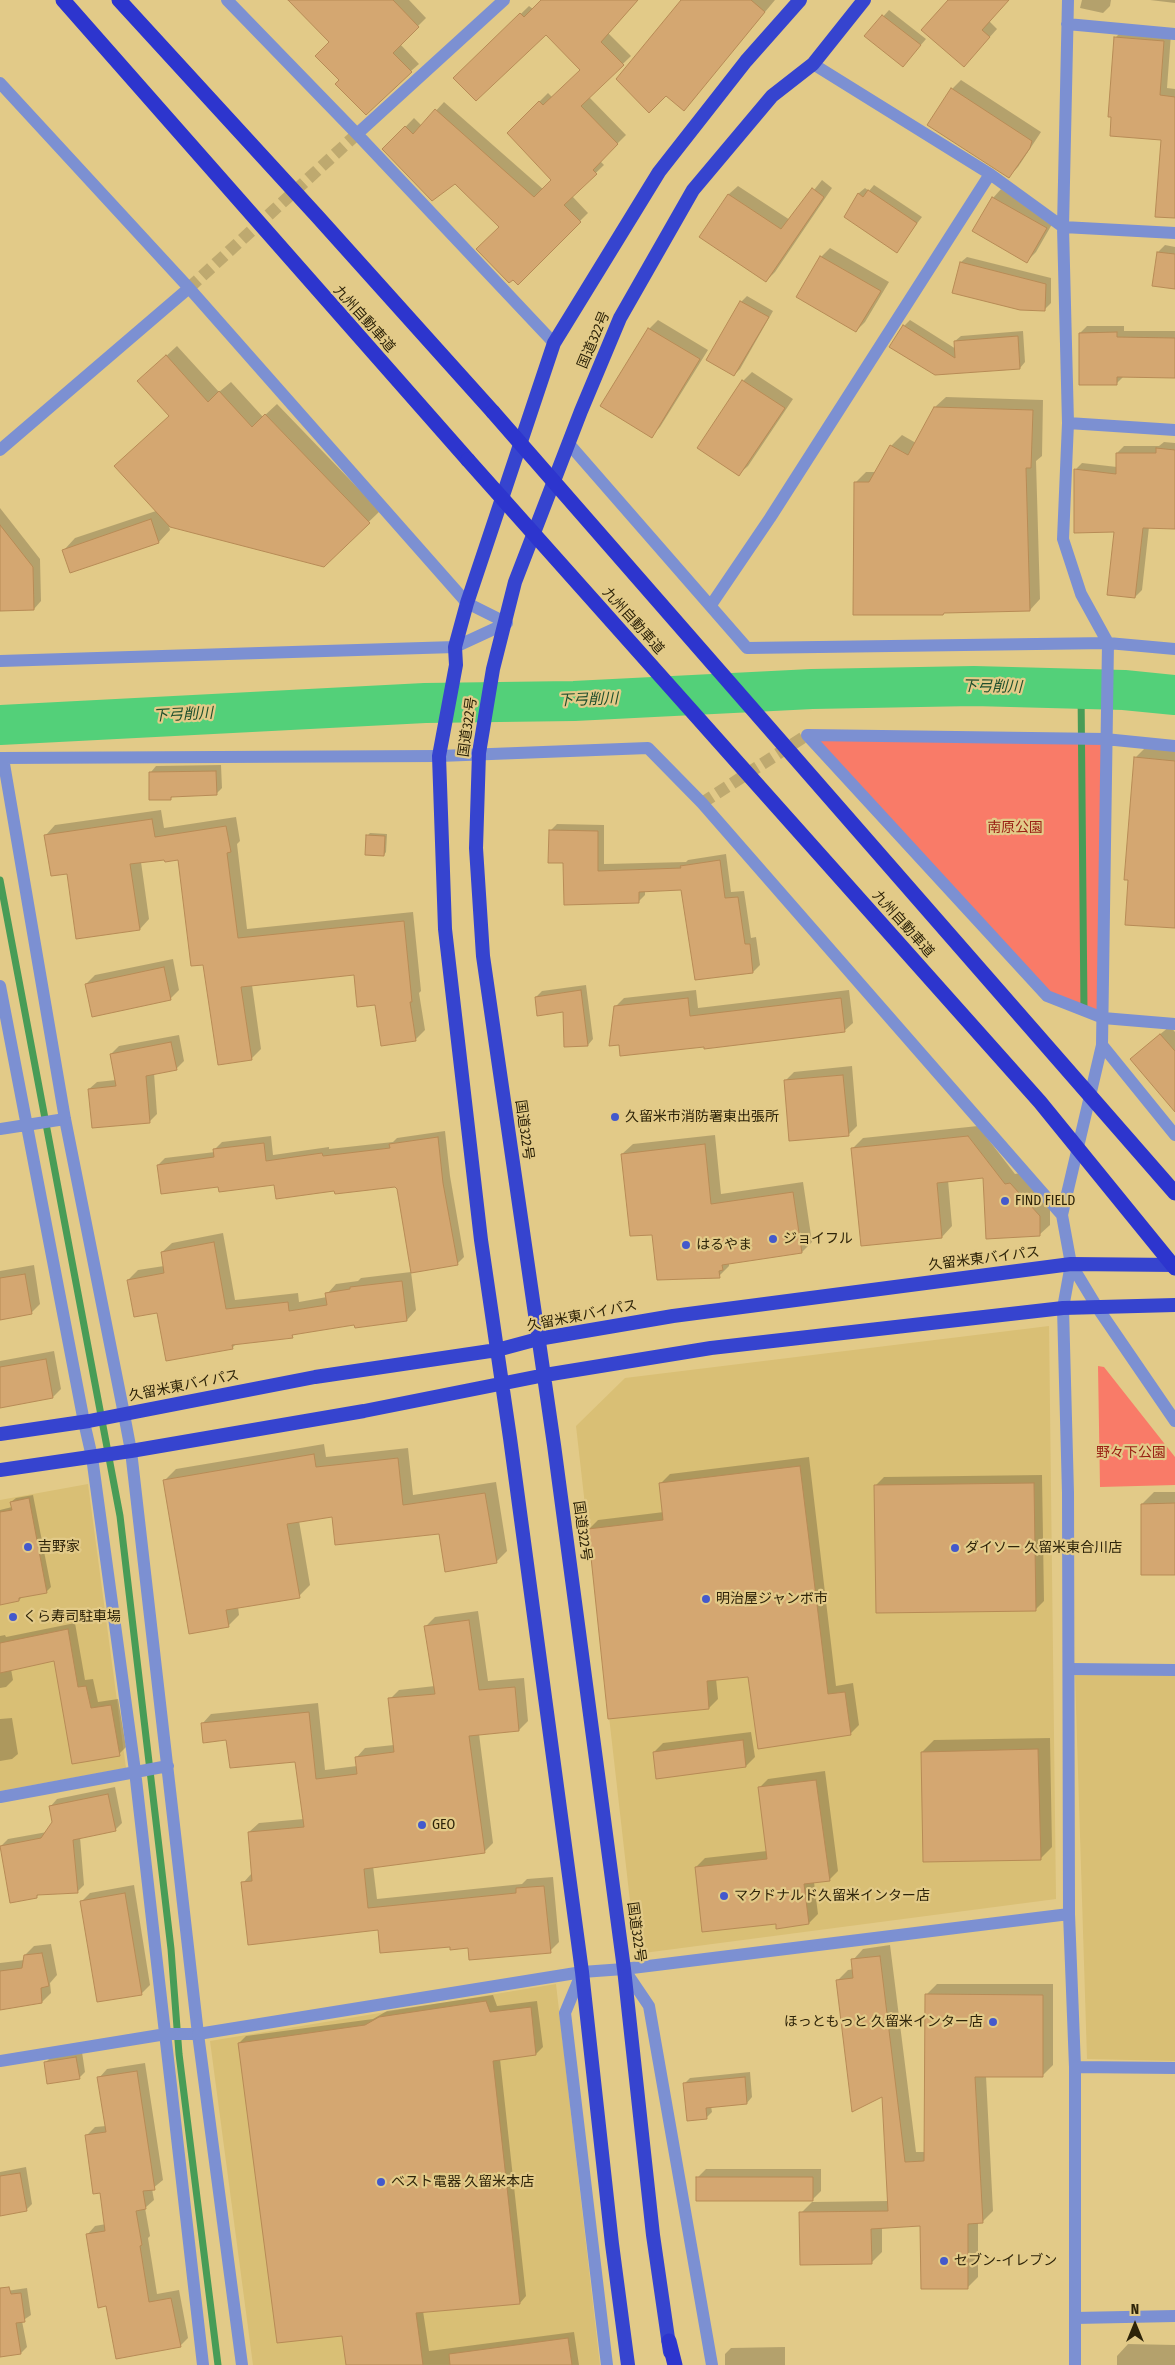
<!DOCTYPE html>
<meta charset="utf-8">
<style>
body{margin:0}
#map{position:relative;width:1175px;height:2365px;overflow:hidden;background:#e2ca88;font-family:"Fira Sans Condensed",sans-serif}
canvas{display:block}
.north{position:absolute;left:1110px;top:2300px;width:50px;height:50px;-webkit-text-stroke:4px #e2ca88;paint-order:stroke;rotate:0deg;font-size:14px;font-weight:700;line-height:20px;text-align:center;color:#2e2409}
.north::after{content:'';display:block;margin:auto;width:18px;height:22px;background:#2e2409;clip-path:polygon(50% 0,100% 100%,50% 72%,0 100%)}
</style>
<div id="map">
<canvas width="1175" height="2365"></canvas>
<div class="north">N</div>
</div>
<script>
const context = document.querySelector('canvas').getContext('2d');
context.lineJoin = 'round';
function paint(path, color) {
  context.fillStyle = color;
  context.fill(path, 'evenodd');
}
function poly(rows) {
  const path = new Path2D();
  for (const r of rows) {
    path.moveTo(r[0], r[1]);
    for (let i = 2; i < r.length; i += 2) path.lineTo(r[i], r[i + 1]);
  }
  return path;
}
function trace(path, color, width, dash) {
  context.strokeStyle = color;
  context.lineWidth = width;
  context.lineCap = dash ? 'butt' : 'round';
  context.setLineDash(dash || []);
  context.stroke(path);
}
function drawText(font, color, halo, rows, align = 'center') {
  context.font = font + ' "Fira Sans Condensed","Noto Sans JP",sans-serif';
  context.lineWidth = 4.5;
  context.setLineDash([]);
  context.textBaseline = 'middle';
  context.strokeStyle = halo;
  context.fillStyle = color;
  for (const [text, x, y, turn = 0] of rows) {
    context.save();
    context.translate(x, y);
    context.rotate((+turn || 0) * Math.PI / 180);
    context.textAlign = isNaN(turn) ? turn : align;
    if (halo) context.strokeText(text, 0, 0);
    context.fillText(text, 0, 0);
    context.restore();
  }
}
paint(poly([
 [1049,1326,1056,1899,636,1954,576,1426,625,1378],
 [88,1484,126,1768,0,1791,0,1500],
 [1075,1675,1175,1675,1175,2061,1087,2059],
 [556,1984,600,2365,253,2365,210,2041]
]), '#d9bf75');
paint(poly([
 [807,735,1105,739,1103,1018,1047,996],
 [1098,1366,1104,1367,1175,1457,1175,1485,1100,1487]
]), '#f97b68');
paint(poly([
 [300,0,409,0,426,18,400,44,419,64,411,71,340,79,330,42],
 [542,0,638,0,608,33,631,56,589,97,626,135,600,161,604,165,572,196,588,213,518,283,500,227,455,182,384,149,414,118,422,126,444,102,544,190,553,180,508,133,548,93,553,98,581,70,546,33,455,78,529,6,533,9],
 [683,0,775,0,684,109],
 [949,0,1008,0,989,21,997,29,971,58],
 [1082,0,1111,0,1110,6,1103,13,1080,8],
 [1150,0,1175,0,1175,3],
 [889,10,926,39,903,66,866,36],
 [1123,30,1171,34,1167,88,1175,89,1175,217,1162,139,1115,38],
 [961,80,1041,132,1018,167,1009,176,952,89],
 [822,180,832,188,775,272,766,281,700,237,729,194,738,186,790,220],
 [874,185,922,217,896,251,845,217,859,193,865,188,869,191],
 [1001,189,1055,219,1036,252,1027,261,993,198],
 [1165,245,1175,247,1175,288,1158,252],
 [830,248,889,282,865,322,856,331,821,257],
 [967,257,1051,278,1051,303,1045,309,961,262],
 [747,296,773,311,740,369,734,375,707,360,741,302],
 [658,320,708,350,660,427,651,436,601,406,649,329],
 [910,320,956,349,955,341,961,336,1023,331,1025,362,1020,368,935,374,904,326],
 [1087,326,1124,326,1124,331,1175,331,1175,377,1124,376,1117,383,1080,333],
 [177,346,219,392,231,382,263,417,277,404,380,511,324,565,169,526,170,530,159,542,71,572,64,550,75,538,156,511,170,416,150,371],
 [752,372,793,399,748,466,739,474,699,447,743,381],
 [946,397,1043,400,1042,456,1036,461,1040,599,1030,610,855,483,866,472,876,472,891,446,902,435,916,443,935,407],
 [1164,442,1175,443,1175,528,1149,527,1142,590,1135,597,1115,531,1075,470,1082,463,1117,467,1117,453,1124,446,1159,446],
 [0,508,40,559,41,601,34,609,0,610],
 [1145,748,1175,751,1175,927,1135,758],
 [221,765,222,788,216,794,174,795,171,798,151,772,156,766],
 [161,810,164,828,236,817,240,841,237,844,247,929,413,912,421,991,419,993,425,1030,415,1040,376,1004,355,974,252,985,261,1049,251,1059,204,964,179,859,165,858,141,862,149,919,140,929,68,872,46,835,55,825],
 [557,824,604,825,604,864,686,862,688,860,726,854,731,892,744,891,751,938,756,937,760,965,753,972,696,979,682,889,645,890,645,895,638,902,564,862,550,831],
 [370,833,387,834,386,852,384,855,367,836],
 [173,959,179,990,170,999,86,984,95,975],
 [586,985,593,1039,588,1045,564,1011,536,997,542,991],
 [696,990,698,1008,849,990,853,1023,844,1031,705,1045,615,1007,624,998],
 [1170,1026,1175,1032,1175,1110,1140,1051],
 [179,1035,184,1061,176,1069,154,1073,157,1114,150,1121,89,1089,97,1082,116,1080,111,1054,119,1046],
 [852,1066,857,1126,848,1135,785,1081,794,1072],
 [978,1126,1015,1174,1020,1173,1050,1206,1050,1225,1039,1235,984,1177,948,1180,952,1226,942,1237,853,1148,863,1138],
 [445,1131,450,1176,464,1257,457,1264,396,1186,335,1190,275,1184,219,1185,158,1165,165,1158,215,1152,215,1149,222,1142,271,1136,273,1155,329,1147,329,1149,393,1142,397,1138],
 [715,1135,721,1194,803,1182,812,1242,802,1252,729,1262,729,1266,719,1276,622,1154,633,1144],
 [223,1233,235,1300,298,1293,299,1302,327,1297,327,1294,336,1284,358,1281,361,1278,411,1272,416,1310,407,1320,355,1323,295,1333,292,1336,237,1343,232,1348,158,1312,128,1280,138,1270,164,1266,162,1252,172,1243],
 [34,1265,40,1304,31,1313,0,1318,0,1271],
 [54,1351,61,1389,53,1397,0,1406,0,1361],
 [324,1444,326,1457,408,1448,413,1495,496,1482,507,1551,496,1562,440,1533,333,1515,299,1521,310,1585,299,1596,238,1607,239,1615,228,1626,165,1480,176,1469],
 [809,1457,836,1686,853,1683,859,1725,850,1734,749,1676,716,1679,718,1699,709,1708,589,1529,598,1520,664,1512,661,1483,670,1474],
 [1042,1475,1044,1601,1035,1610,875,1486,884,1477],
 [1154,1492,1175,1492,1175,1574,1142,1504],
 [33,1495,51,1587,46,1592,23,1596,19,1600,0,1603,0,1510,12,1507,11,1502,16,1498],
 [478,1611,488,1681,524,1678,528,1721,519,1730,479,1734,493,1843,484,1852,373,1866,377,1899,522,1884,527,1879,553,1877,559,1942,550,1951,451,1945,379,1929,243,1883,252,1873,249,1832,259,1823,304,1819,296,1760,228,1739,202,1724,211,1714,318,1703,325,1770,357,1766,356,1758,365,1748,394,1745,390,1699,399,1690,435,1686,426,1626,435,1617],
 [75,1623,85,1680,93,1679,98,1702,118,1699,126,1747,119,1754,55,1659,11,1669,13,1680,6,1687,0,1688,0,1636,5,1635,6,1637],
 [12,1718,18,1754,12,1759,0,1761,0,1719],
 [751,1732,755,1757,746,1766,654,1752,663,1743],
 [1050,1738,1052,1847,1040,1859,922,1752,934,1740],
 [825,1771,838,1871,829,1880,814,1882,818,1914,809,1923,777,1923,696,1867,705,1858,767,1851,759,1788,768,1779],
 [115,1787,122,1823,115,1830,80,1837,84,1885,77,1892,39,1894,36,1897,1,1846,8,1839,47,1832,53,1822,50,1807,57,1799],
 [134,1885,150,1985,141,1994,81,1902,90,1893],
 [51,1944,57,1975,50,1983,51,1993,42,2002,0,2009,0,1963,25,1960,25,1955,34,1946],
 [890,1945,916,2152,925,2152,926,1995,937,1984,1053,1984,1053,2065,1042,2076,986,2076,993,2211,982,2222,978,2222,978,2277,967,2288,922,2225,882,2227,882,2252,871,2263,801,2213,812,2202,888,2201,883,2095,837,1981,848,1970,854,1969,853,1960,863,1949],
 [493,1995,497,2006,537,2001,543,2047,536,2054,500,2059,526,2296,520,2303,423,2311,429,2351,574,2332,579,2365,348,2365,343,2335,239,2043,246,2036,373,2019,387,2011],
 [82,2052,85,2072,80,2077,45,2063,51,2057],
 [145,2063,163,2180,152,2189,154,2200,145,2208,150,2236,148,2238,157,2294,179,2290,188,2338,180,2346,107,2305,87,2235,95,2226,106,2224,101,2192,86,2136,95,2127,106,2126,99,2078,107,2069],
 [750,2072,752,2097,747,2103,711,2106,712,2112,706,2118,685,2083,690,2078],
 [26,2167,32,2204,26,2210,0,2214,0,2172],
 [706,2169,821,2169,821,2191,812,2200,697,2178],
 [27,2288,31,2315,22,2321,27,2347,21,2353,0,2356,0,2292],
 [1128,2344,1175,2345,1175,2365,1117,2365,1117,2356],
 [785,2347,785,2365,725,2365,725,2354,731,2348]
]), '#0003');
trace(poly([
 [1081,689,1084,1011],
 [0,880,120,1516,171,1949,179,2054,218,2365]
]), '#489c57', 7);
trace(poly([
 [0,725,425,703,574,701,812,689,974,686,1124,690,1175,695]
]), '#53d079', 40);
const building = poly([
 [288,0,393,0,419,27,393,53,412,72,366,115,335,84,339,80,315,56,329,42,288,0],
 [541,0,638,0,601,42,624,65,581,106,618,144,593,170,597,174,564,205,581,222,518,285,513,280,509,283,476,249,499,227,455,184,432,201,382,149,405,126,413,134,435,109,534,197,551,180,507,133,539,101,543,105,580,70,546,35,476,101,453,78,520,13,524,17,541,0],
 [681,0,751,0,765,12,684,111,666,96,649,113,616,79,681,0],
 [948,0,1009,0,982,30,990,37,964,67,921,30,948,0],
 [882,15,921,45,903,67,864,36,882,15],
 [1114,37,1164,41,1160,95,1175,97,1175,218,1155,217,1161,140,1110,136,1111,117,1108,117,1114,37],
 [951,88,1032,141,1030,148,1009,178,927,125,951,88],
 [812,188,824,197,766,282,699,237,728,194,781,229,812,188],
 [868,190,917,223,897,253,844,217,858,193,863,197,868,190],
 [992,197,1047,228,1027,263,972,231,992,197],
 [1157,252,1175,254,1175,289,1152,286,1157,252],
 [820,256,881,291,856,332,796,297,820,256],
 [960,262,1046,284,1045,311,1020,310,952,293,960,262],
 [740,301,769,317,734,376,706,360,740,301],
 [903,325,955,358,954,341,1018,336,1020,369,935,375,889,347,903,325],
 [648,328,700,359,652,438,600,406,648,328],
 [1117,332,1117,337,1175,338,1175,378,1117,377,1117,385,1079,385,1079,333,1117,332],
 [166,355,208,402,219,391,252,427,265,414,370,523,324,567,170,527,114,466,169,416,137,381,166,355],
 [742,380,785,408,739,476,697,448,742,380],
 [934,407,1033,410,1031,468,1026,468,1030,611,944,613,943,615,853,615,854,482,869,482,890,445,908,455,934,407],
 [1156,448,1175,450,1175,529,1143,528,1135,598,1107,595,1114,532,1074,533,1074,469,1116,474,1116,453,1156,453,1156,448],
 [151,519,159,543,70,573,62,550,151,519],
 [0,525,33,567,34,610,0,611,0,525],
 [1134,757,1175,761,1175,928,1125,925,1128,880,1124,880,1134,757],
 [216,771,217,795,171,797,171,800,149,800,149,772,216,771],
 [152,819,155,837,226,826,231,852,227,853,238,938,404,921,412,1002,410,1002,416,1041,381,1046,375,1005,357,1007,354,975,241,987,252,1060,218,1065,203,965,191,966,178,860,165,862,164,860,130,864,140,930,76,939,67,874,51,876,44,835,152,819],
 [549,830,598,831,598,871,681,868,680,866,720,860,725,898,738,897,745,944,750,944,753,973,695,980,681,890,639,892,639,903,564,905,563,863,548,863,549,830],
 [366,835,385,836,384,856,365,855,366,835],
 [164,967,171,1000,92,1017,85,984,164,967],
 [581,990,588,1046,564,1047,563,1012,537,1016,535,997,581,990],
 [688,998,690,1016,841,998,845,1032,704,1049,704,1047,620,1056,619,1045,609,1046,614,1006,688,998],
 [1160,1034,1175,1051,1175,1112,1130,1059,1160,1034],
 [171,1042,177,1070,146,1076,150,1123,92,1128,88,1089,116,1086,110,1054,171,1042],
 [843,1075,849,1136,789,1141,784,1080,843,1075],
 [968,1136,1005,1184,1010,1183,1040,1216,1040,1236,986,1239,983,1178,937,1183,942,1238,861,1246,851,1148,968,1136],
 [438,1137,443,1183,458,1265,411,1273,397,1189,395,1187,335,1194,334,1191,276,1199,274,1185,219,1192,218,1187,161,1194,157,1165,214,1157,213,1149,264,1143,266,1161,322,1153,323,1156,390,1148,389,1144,438,1137],
 [705,1144,711,1204,793,1192,802,1253,722,1265,723,1270,719,1271,720,1278,657,1280,652,1235,630,1236,621,1154,705,1144],
 [214,1242,226,1309,288,1302,289,1311,327,1305,325,1293,350,1289,350,1287,402,1281,407,1321,355,1328,354,1325,292,1335,293,1338,232,1345,233,1349,166,1361,157,1313,134,1317,127,1280,164,1273,161,1252,214,1242],
 [25,1274,32,1314,0,1320,0,1278,25,1274],
 [46,1359,53,1398,0,1408,0,1367,46,1359],
 [314,1454,316,1467,398,1458,403,1505,485,1493,497,1563,445,1572,439,1534,335,1545,332,1517,287,1524,300,1598,226,1610,229,1627,189,1634,163,1480,314,1454],
 [800,1466,828,1694,845,1692,851,1735,758,1749,748,1677,707,1681,709,1709,608,1719,588,1529,663,1520,659,1483,800,1466],
 [1034,1483,1036,1611,876,1613,874,1485,1034,1483],
 [29,1498,47,1593,19,1598,19,1601,0,1605,0,1512,12,1510,10,1502,29,1498],
 [1175,1503,1175,1575,1141,1575,1141,1504,1175,1503],
 [469,1620,479,1690,515,1687,519,1731,469,1736,485,1853,364,1869,368,1908,516,1893,516,1888,544,1886,551,1953,469,1960,468,1948,450,1950,450,1947,380,1953,378,1930,248,1945,241,1882,252,1881,248,1832,304,1827,295,1762,230,1768,226,1740,203,1743,201,1723,309,1712,316,1779,357,1774,355,1757,394,1752,388,1698,435,1694,424,1626,469,1620],
 [68,1629,78,1687,86,1686,91,1708,111,1705,120,1756,72,1764,54,1661,0,1673,0,1643,68,1629],
 [743,1740,746,1767,656,1779,653,1752,743,1740],
 [1038,1749,1041,1860,923,1862,921,1752,1038,1749],
 [816,1780,830,1881,804,1884,809,1924,776,1929,776,1924,702,1932,695,1867,767,1859,758,1787,816,1780],
 [108,1794,116,1831,73,1840,78,1893,37,1895,37,1898,10,1903,0,1846,41,1838,52,1822,49,1806,108,1794],
 [125,1893,142,1995,97,2002,80,1901,125,1893],
 [42,1953,49,1986,41,1988,42,2003,0,2010,0,1971,22,1968,24,1955,42,1953],
 [880,1956,905,2162,924,2161,925,1994,1043,1995,1043,2077,975,2077,983,2223,968,2224,968,2289,921,2289,920,2226,871,2229,872,2264,800,2265,799,2212,888,2211,882,2097,852,2112,836,1980,853,1978,851,1959,880,1956],
 [486,2001,490,2012,531,2007,536,2055,493,2061,520,2304,416,2313,423,2365,346,2365,342,2336,277,2343,238,2043,365,2025,379,2017,486,2001],
 [76,2057,80,2079,47,2084,44,2062,76,2057],
 [137,2071,155,2190,143,2191,146,2209,136,2211,142,2245,140,2246,149,2302,171,2298,181,2347,116,2359,106,2306,98,2308,86,2234,105,2231,100,2193,93,2194,85,2135,106,2132,97,2077,137,2071],
 [745,2077,747,2104,706,2108,707,2119,687,2121,683,2083,745,2077],
 [20,2173,27,2211,0,2216,0,2176,20,2173],
 [696,2177,813,2177,813,2201,696,2201,696,2177],
 [9,2287,11,2294,21,2293,25,2322,16,2323,21,2354,0,2357,0,2288,9,2287],
 [568,2338,572,2365,450,2365,449,2354,568,2338]
]);
paint(building, '#d4a771');
trace(building, '#b78b56', 1);
trace(poly([
 [189,288,357,134],
 [702,803,807,735]
]), '#bea96f', 12, [12, 6]);
trace(poly([
 [227,0,357,134,554,343],
 [1068,0,1063,227,1068,423,1063,539,1081,594,1108,643,1102,1045,1175,1135],
 [1067,24,1175,34],
 [813,64,990,174,1063,227,1175,233],
 [357,134,504,0],
 [1068,423,1175,430],
 [569,444,747,648,1108,643,1175,649],
 [711,605,770,518,990,174],
 [1175,746,1105,739,807,735,1047,996,1103,1018,1175,1024],
 [439,756,648,748,702,803,1062,1215,1071,1264],
 [1062,1215,1102,1045],
 [124,1414,131,1451,198,2034,242,2365],
 [84,1422,92,1457,135,1771,203,2365],
 [1070,1669,1175,1670],
 [0,1797,168,1766],
 [624,1969,649,2006,712,2365],
 [582,1972,565,2013,607,2365],
 [0,2061,166,2034,198,2034],
 [1075,2318,1175,2316]
]), '#7c90d2', 12);
trace(poly([
 [0,83,189,288,467,603,507,623],
 [0,450,189,288],
 [0,661,455,647,507,623],
 [0,758,439,756],
 [3,758,65,1119,124,1414],
 [0,986,84,1422],
 [0,1129,65,1119],
 [1071,1264,1063,1308,1068,1493,1069,1914,1075,2067,1075,2365],
 [1071,1264,1097,1307,1175,1421],
 [198,2034,582,1972,624,1969,1069,1914],
 [1075,2067,1175,2068]
]), '#7c90d2', 12);
trace(poly([
 [0,1434,89,1421,315,1377,497,1350,538,1339,673,1316,1071,1264,1175,1265],
 [0,1470,131,1451,364,1411,545,1375,711,1348,1063,1308,1175,1305],
 [670,2352,653,2235,624,1969,554,1445,483,956,476,848,479,753,493,669,515,582,581,411,620,318,693,190,772,96,813,64,864,0],
 [628,2365,612,2244,582,1972,510,1438,481,1240,445,929,439,756,456,665,455,647,467,603,554,343,659,172,746,61,800,0]
]), '#3644cf', 14);
trace(poly([
 [63,0,468,460],
 [119,0,317,216,493,412],
 [669,2341,675,2365]
]), '#2d35ce', 15);
trace(poly([
 [493,412,1175,1193],
 [468,460,1040,1102,1175,1268]
]), '#2d35ce', 15);
for (const [x, y, r, color] of [
 [615,1117,5,"#4359cc"],
 [1005,1201,5,"#4359cc"],
 [773,1239,5,"#4359cc"],
 [686,1245,5,"#4359cc"],
 [28,1547,5,"#4359cc"],
 [955,1548,5,"#4359cc"],
 [706,1599,5,"#4359cc"],
 [13,1617,5,"#4359cc"],
 [422,1825,5,"#4359cc"],
 [724,1896,5,"#4359cc"],
 [993,2022,5,"#4359cc"],
 [381,2182,5,"#4359cc"],
 [944,2261,5,"#4359cc"]
]) {
  const dot = new Path2D();
  dot.arc(x, y, r, 0, 2 * Math.PI);
  context.fillStyle = color;
  context.fill(dot);
  trace(dot, '#e2ca88', 2);
}
drawText('14px', '#2e2409', '#e2ca88', [
 ["九州自動車道",364,319,48],
 ["国道322号",594,340,-67],
 ["九州自動車道",633,621,48],
 ["国道322号",468,727,-82],
 ["九州自動車道",903,924,48],
 ["国道322号",524,1130,82],
 ["久留米東バイパス",984,1259,-7],
 ["久留米東バイパス",582,1316,-11],
 ["久留米東バイパス",184,1386,-11],
 ["国道322号",582,1531,82],
 ["国道322号",636,1932,82]
]);
drawText('14px', '#992114', '#e2ca88', [
 ["南原公園",1015,828],
 ["野々下公園",1131,1453]
]);
drawText('14px', '#2e2409', '#e2ca88', [
 ["久留米市消防署東出張所",625,1117],
 ["FIND FIELD",1015,1201],
 ["ジョイフル",783,1239],
 ["はるやま",696,1245],
 ["吉野家",38,1547],
 ["ダイソー 久留米東合川店",965,1548],
 ["明治屋ジャンボ市",716,1599],
 ["くら寿司駐車場",23,1617],
 ["GEO",432,1825],
 ["マクドナルド久留米インター店",734,1896],
 ["ほっともっと 久留米インター店",983,2022,"right"],
 ["ベスト電器 久留米本店",391,2182],
 ["セブン-イレブン",954,2261]
], 'left');
drawText('italic 15px', '#1f4f2d', '#e2ca88', [
 ["下弓削川",992,687,1],
 ["下弓削川",588,700,-2],
 ["下弓削川",183,715,-3]
]);
</script>
